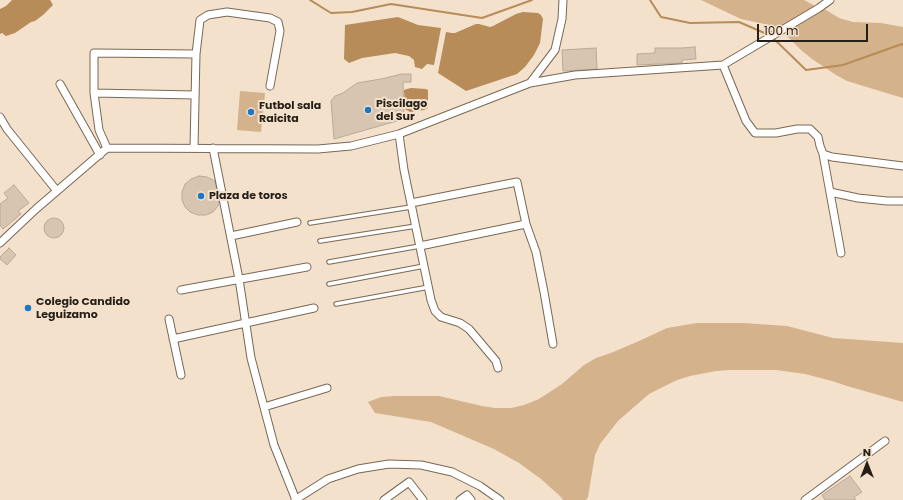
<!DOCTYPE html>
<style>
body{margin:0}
#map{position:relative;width:903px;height:500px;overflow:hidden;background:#f4e1cc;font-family:Poppins,sans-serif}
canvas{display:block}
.north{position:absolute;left:847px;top:444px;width:40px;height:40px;-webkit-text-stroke:3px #f4e1cc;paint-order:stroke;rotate:0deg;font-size:11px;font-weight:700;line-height:16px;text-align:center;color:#261f17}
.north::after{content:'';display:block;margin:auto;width:14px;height:18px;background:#261f17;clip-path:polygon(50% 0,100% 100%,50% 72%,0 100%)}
.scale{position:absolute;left:757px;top:24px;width:111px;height:18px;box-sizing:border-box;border:2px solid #261f17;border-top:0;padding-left:5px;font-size:12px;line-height:14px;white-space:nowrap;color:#261f17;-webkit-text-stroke:3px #f4e1cc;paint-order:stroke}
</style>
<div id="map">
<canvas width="903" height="500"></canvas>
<div class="north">N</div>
<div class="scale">100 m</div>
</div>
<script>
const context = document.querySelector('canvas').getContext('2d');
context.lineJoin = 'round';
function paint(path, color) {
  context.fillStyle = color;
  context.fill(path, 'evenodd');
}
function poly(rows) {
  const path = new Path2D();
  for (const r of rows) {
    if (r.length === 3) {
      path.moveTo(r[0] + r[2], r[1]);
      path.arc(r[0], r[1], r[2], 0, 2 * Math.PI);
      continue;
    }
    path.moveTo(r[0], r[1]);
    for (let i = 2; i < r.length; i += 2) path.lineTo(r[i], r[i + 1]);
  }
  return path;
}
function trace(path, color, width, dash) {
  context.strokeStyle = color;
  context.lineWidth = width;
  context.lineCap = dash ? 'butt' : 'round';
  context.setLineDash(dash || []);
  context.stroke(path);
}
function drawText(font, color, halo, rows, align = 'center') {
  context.font = font + ' Poppins,sans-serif';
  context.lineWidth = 4;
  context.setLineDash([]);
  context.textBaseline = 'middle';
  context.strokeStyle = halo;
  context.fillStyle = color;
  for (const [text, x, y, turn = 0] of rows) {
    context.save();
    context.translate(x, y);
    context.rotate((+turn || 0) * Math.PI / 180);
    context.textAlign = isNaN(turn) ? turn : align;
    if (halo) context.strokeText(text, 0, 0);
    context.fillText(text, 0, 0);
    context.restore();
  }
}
paint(poly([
 [701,0,804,0,819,8,826,10,839,18,853,22,881,23,903,27,903,98,847,81,836,75,812,59,801,50,781,30,769,25,741,19],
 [240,91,265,93,261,132,237,130],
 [697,323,743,323,787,326,833,338,903,343,903,402,847,386,832,381,805,374,776,370,730,370,716,371,690,376,677,380,649,394,618,421,600,444,595,455,588,497,586,500,563,500,561,497,541,479,519,463,494,449,431,422,375,413,368,402,381,397,395,396,439,396,482,406,495,408,511,408,524,405,539,399,562,384,584,365,596,358,611,353,639,341,667,328]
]), '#d4b28c');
paint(poly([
 [12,0,50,0,53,5,43,15,35,21,31,22,15,33,6,36,2,33,0,34,0,9,6,6],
 [523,12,538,13,541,15,543,19,540,43,534,55,525,67,517,74,466,91,438,73,446,32,452,33,455,33,476,24,479,24,490,27,493,26,516,14],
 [398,17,418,25,441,28,434,65,427,64,422,69,415,67,414,60,409,56,395,53,362,58,349,63,344,59,345,25],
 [411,88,426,89,428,90,428,108,424,110,410,112,405,109,404,90,407,89]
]), '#b78c58');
trace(poly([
 [310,0,331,13,352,12,391,4,482,18,532,0],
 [650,0,661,17,690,23,739,22,769,35],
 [772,37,806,70,843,65,902,44,903,45]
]), '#b78c58', 2);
const building = poly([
 [695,47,696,59,682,60,682,63,637,65,637,54,655,53,655,48,682,48,695,47],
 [596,48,597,69,563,71,562,50,596,48],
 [402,74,411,74,411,82,403,82,404,119,334,139,331,101,335,96,343,93,357,83,381,79,402,74],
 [199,176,207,177,215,181,219,203,218,206,213,212,206,215,198,215,190,212,185,207,182,200,182,192,185,184,191,179,199,176],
 [14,185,29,203,18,211,21,214,3,229,0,225,0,204,8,198,4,193,14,185],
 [54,228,10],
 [9,248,16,255,7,265,0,259,0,257,9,248],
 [850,476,862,492,854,497,856,500,825,500,822,495,850,476]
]);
paint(building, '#d8c5b1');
trace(building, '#baa995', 1);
const lane = poly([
 [310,223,411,207],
 [320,241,416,226],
 [329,262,420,246],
 [329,284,424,266],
 [336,304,429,287]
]);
const street = poly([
 [723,65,746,121,755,133,776,133,797,129,810,129,818,137,820,146,823,154,832,157,903,166],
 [530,83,555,50,562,19,563,0],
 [60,84,100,155],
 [94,93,195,95],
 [0,117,7,129,57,191],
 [399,134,404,170,431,300,435,311,441,317,460,323,469,329,496,361,498,368],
 [107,148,99,130,94,93,94,53,196,54],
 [194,148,196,54,200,20,208,15,227,12,270,18,278,22,280,31,270,86],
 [213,148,239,279,251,358,274,445,296,500],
 [823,154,841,253],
 [830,192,858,198,887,201,903,201],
 [411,203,517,182,526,224,536,252,544,292,553,344],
 [231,236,297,222],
 [0,243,36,209,107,148,318,149,351,146,399,134,530,83,575,75,723,65,819,8,830,0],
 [420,246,526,224],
 [181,290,307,267],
 [169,319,181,375],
 [173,339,314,308],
 [264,407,327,388],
 [295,500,328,479,358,469,389,464,421,465,452,472,480,486,500,500],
 [384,500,409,482,423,500],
 [460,500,467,495,471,500],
 [805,500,885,441]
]);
trace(lane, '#786856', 5.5);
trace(street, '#786856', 9);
trace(lane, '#fff', 3.5);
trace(street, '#fff', 7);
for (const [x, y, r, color] of [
 [368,110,4,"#1d77c4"],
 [251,112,4,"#1d77c4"],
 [201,196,4,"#1d77c4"],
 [28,308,4,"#1d77c4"]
]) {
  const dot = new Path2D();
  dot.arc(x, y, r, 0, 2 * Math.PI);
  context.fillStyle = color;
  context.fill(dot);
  trace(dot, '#f4e1cc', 1.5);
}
drawText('bold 11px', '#261f17', '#f4e1cc', [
 ["Piscilago",376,104],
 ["del Sur",376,117],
 ["Futbol sala",259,106],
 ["Raicita",259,119],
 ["Plaza de toros",209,196],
 ["Colegio Candido",36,302],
 ["Leguizamo",36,315]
], 'left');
</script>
